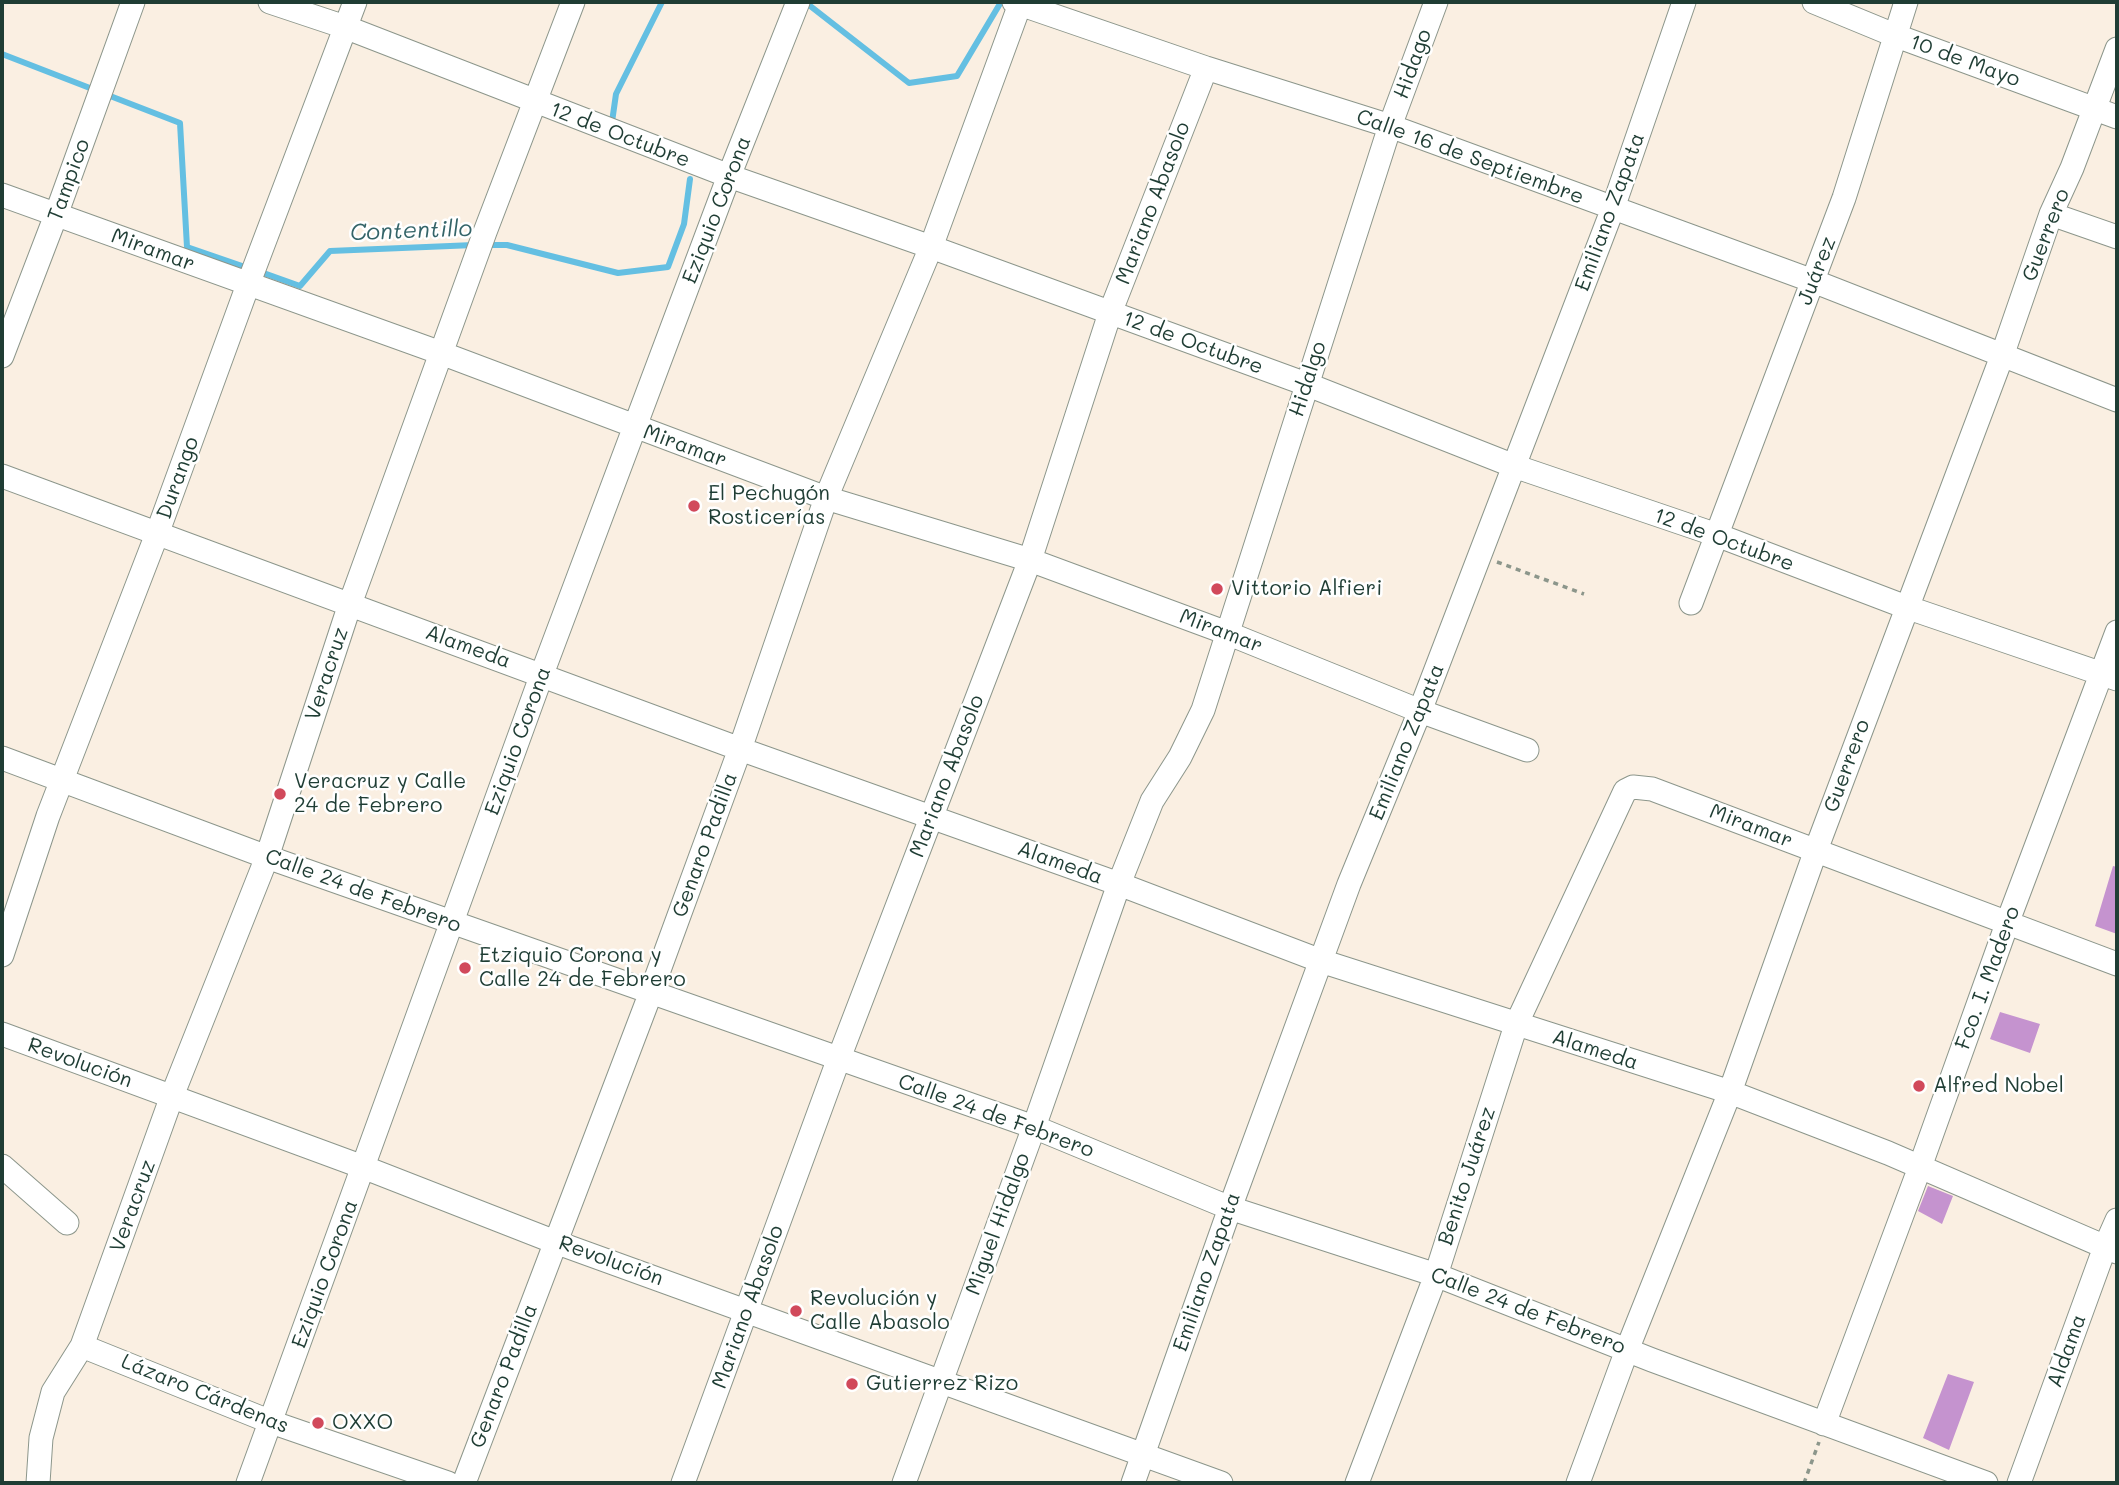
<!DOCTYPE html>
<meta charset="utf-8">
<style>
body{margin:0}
#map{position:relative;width:2119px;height:1485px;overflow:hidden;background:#faefe2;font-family:Mali,sans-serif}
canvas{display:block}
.frame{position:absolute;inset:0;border:4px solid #1f3d34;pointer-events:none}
</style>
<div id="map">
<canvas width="2119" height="1485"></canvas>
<div class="frame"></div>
</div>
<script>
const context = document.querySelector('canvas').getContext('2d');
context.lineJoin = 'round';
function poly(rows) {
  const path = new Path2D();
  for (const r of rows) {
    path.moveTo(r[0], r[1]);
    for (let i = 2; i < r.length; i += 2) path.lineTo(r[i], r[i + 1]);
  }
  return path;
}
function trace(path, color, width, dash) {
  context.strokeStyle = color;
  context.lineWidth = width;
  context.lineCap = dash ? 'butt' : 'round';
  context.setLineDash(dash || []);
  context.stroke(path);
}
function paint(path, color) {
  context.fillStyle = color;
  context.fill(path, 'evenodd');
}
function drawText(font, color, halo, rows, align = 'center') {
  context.font = font + ' Mali,sans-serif';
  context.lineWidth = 5;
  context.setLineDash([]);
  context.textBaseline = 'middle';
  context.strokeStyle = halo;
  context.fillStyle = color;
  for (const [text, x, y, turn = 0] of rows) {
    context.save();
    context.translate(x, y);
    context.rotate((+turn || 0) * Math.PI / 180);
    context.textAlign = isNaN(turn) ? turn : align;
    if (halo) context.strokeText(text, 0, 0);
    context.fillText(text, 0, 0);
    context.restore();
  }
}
trace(poly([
 [805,2,909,83,957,76,1001,2],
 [2,54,95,90],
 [105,94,180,123,187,247,248,268],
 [615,123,612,122,616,94,662,2],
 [485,245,507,245,618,273,668,267,684,224,690,179],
 [258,271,300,286,330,251,474,245]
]), '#64bfe2', 6);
paint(poly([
 [2113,866,2117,867,2117,934,2095,926],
 [2000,1012,2040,1024,2030,1053,1990,1039],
 [1928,1186,1953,1196,1942,1224,1918,1211],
 [1948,1374,1974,1382,1949,1450,1923,1438]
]), '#c593cf');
const minor = poly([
 [270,2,345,27,729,176,931,247,1306,384,1514,466,1717,535,1906,607,2117,679],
 [1014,2,1206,68,1390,126,1813,281,2117,400],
 [1814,2,1894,35,2117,117],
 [2,195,441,353,826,498,1030,560,1227,633,1420,711,1527,750],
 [2051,214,2117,237],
 [2,356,56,215,133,2],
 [2,476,740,749,1119,884,1321,961,1730,1092,1888,1153,2117,1252],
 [1691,603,1844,198,1906,2],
 [2,758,267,857,1034,1127,1230,1208,1436,1275,1652,1360,1986,1483],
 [2,955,48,816,157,534,249,282,355,2],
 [2,1034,363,1167,555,1242,1221,1483],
 [2,1166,67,1223],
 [82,1346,271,1422,448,1483],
 [1824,1424,1920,1167,2008,921,2117,632],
 [38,1483,41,1438,53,1392,82,1346,172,1096,267,857,350,604,485,232,573,2],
 [248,1483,542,674,729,176,798,2],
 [464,1483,651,992,740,749,826,498,931,247,1020,4],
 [683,1483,839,1058,1030,560,1110,313,1206,68],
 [904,1483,1034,1127,1119,884,1152,801,1180,757,1203,710,1390,126,1436,2],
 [1133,1483,1230,1208,1349,884,1420,711,1613,208,1684,2],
 [1357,1483,1436,1275,1516,1025,1625,791,1633,787,1652,789,2117,964],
 [1578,1483,1627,1350,1730,1092,1816,850,2002,356,2051,214,2072,168,2117,49],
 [2019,1483,2105,1247,2117,1220]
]);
trace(minor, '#8c968b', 25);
trace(poly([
 [1497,562,1584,594],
 [1804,1483,1819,1442]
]), '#8c968b', 3.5, [5, 5]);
trace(minor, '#fff', 23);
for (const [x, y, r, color] of [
 [694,506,7,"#d1495b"],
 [1217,589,7,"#d1495b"],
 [280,794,7,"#d1495b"],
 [465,968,7,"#d1495b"],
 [1919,1086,7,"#d1495b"],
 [796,1311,7,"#d1495b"],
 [852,1384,7,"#d1495b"],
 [318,1423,7,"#d1495b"]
]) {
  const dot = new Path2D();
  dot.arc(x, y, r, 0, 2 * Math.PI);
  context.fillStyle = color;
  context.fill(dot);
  trace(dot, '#fff', 2.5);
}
drawText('21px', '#1f3d34', '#fff', [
 ["10 de Mayo",1965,61,20],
 ["Hidago",1413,64,-70],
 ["12 de Octubre",620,135,21],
 ["Calle 16 de Septiembre",1470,157,20],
 ["Tampico",69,180,-70],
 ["Mariano Abasolo",1153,203,-69],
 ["Eziquio Corona",717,210,-69],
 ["Emiliano Zapata",1610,212,-70],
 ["Guerrero",2046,235,-69],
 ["Miramar",153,250,20],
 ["Juárez",1817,271,-69],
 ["12 de Octubre",1193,343,20],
 ["Hidalgo",1308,379,-72],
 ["Miramar",685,446,20],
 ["Durango",178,478,-70],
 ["12 de Octubre",1724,540,20],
 ["Miramar",1221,631,21],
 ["Alameda",468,647,20],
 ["Veracruz",327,674,-72],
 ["Eziquio Corona",518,741,-70],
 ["Emiliano Zapata",1407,742,-68],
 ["Guerrero",1847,766,-70],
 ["Mariano Abasolo",947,776,-69],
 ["Miramar",1751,826,21],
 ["Genaro Padilla",705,845,-70],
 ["Alameda",1060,863,20],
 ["Calle 24 de Febrero",363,891,20],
 ["Fco. I. Madero",1988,978,-70],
 ["Alameda",1595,1050,18],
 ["Revolución",80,1063,20],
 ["Calle 24 de Febrero",996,1116,20],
 ["Benito Juárez",1467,1176,-72],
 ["Veracruz",133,1206,-70],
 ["Miguel Hidalgo",998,1224,-70],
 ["Revolución",611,1261,20],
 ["Emiliano Zapata",1207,1272,-71],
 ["Eziquio Corona",325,1274,-70],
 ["Mariano Abasolo",748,1307,-70],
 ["Calle 24 de Febrero",1528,1311,21],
 ["Aldama",2067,1351,-70],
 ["Genaro Padilla",504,1376,-69],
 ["Lázaro Cárdenas",205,1394,22]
]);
drawText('21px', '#1f3d34', '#fff', [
 ["El Pechugón",708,494],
 ["Rosticerías",708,518],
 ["Vittorio Alfieri",1231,589],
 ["Veracruz y Calle",294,782],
 ["24 de Febrero",294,806],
 ["Etziquio Corona y",479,956],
 ["Calle 24 de Febrero",479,980],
 ["Alfred Nobel",1933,1086],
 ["Revolución y",810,1299],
 ["Calle Abasolo",810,1323],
 ["Gutierrez Rizo",866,1384],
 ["OXXO",332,1423]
], 'left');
drawText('italic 23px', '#346468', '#fff', [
 ["Contentillo",411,231,-2]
]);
</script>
